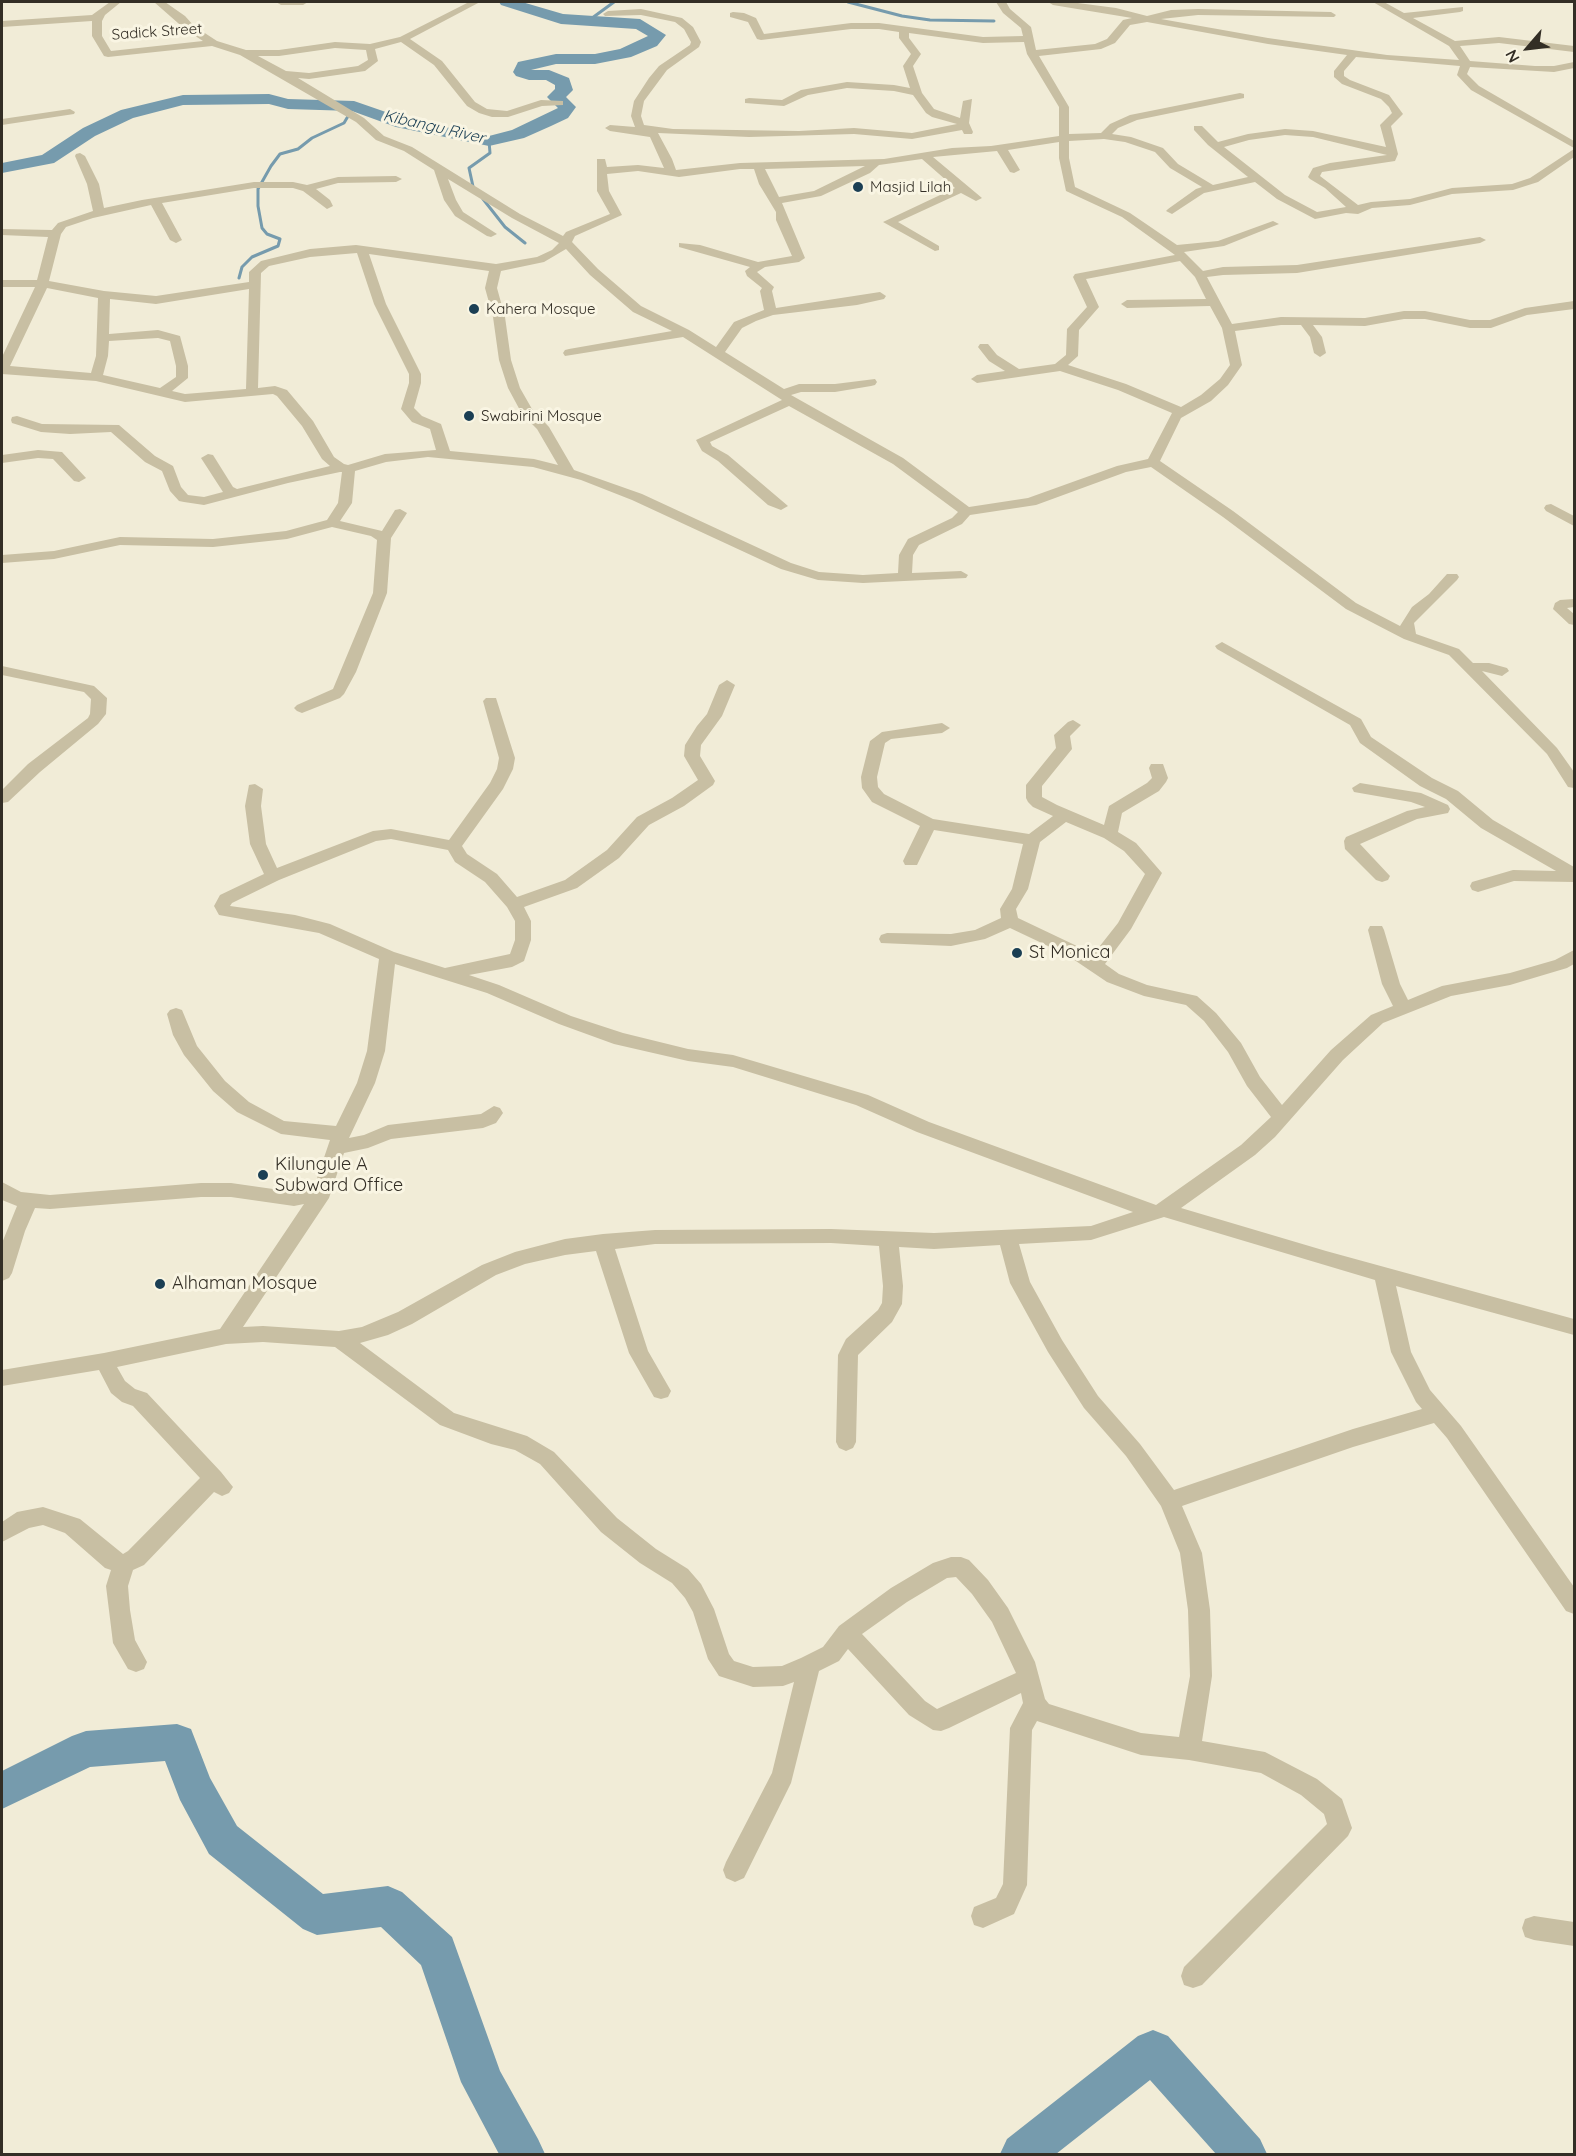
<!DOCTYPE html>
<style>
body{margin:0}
#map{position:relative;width:1576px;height:2156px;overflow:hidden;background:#f1ecd7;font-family:Quicksand,sans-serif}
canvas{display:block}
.frame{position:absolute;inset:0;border:3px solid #332e25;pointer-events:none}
.north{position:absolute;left:1498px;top:18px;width:60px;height:60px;-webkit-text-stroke:4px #f9f5e3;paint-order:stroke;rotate:242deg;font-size:16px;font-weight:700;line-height:24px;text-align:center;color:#332e25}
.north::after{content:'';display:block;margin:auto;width:21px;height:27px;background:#332e25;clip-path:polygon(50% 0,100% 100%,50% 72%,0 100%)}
</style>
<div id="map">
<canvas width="1576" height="2156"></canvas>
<div class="frame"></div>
<div class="north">N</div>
</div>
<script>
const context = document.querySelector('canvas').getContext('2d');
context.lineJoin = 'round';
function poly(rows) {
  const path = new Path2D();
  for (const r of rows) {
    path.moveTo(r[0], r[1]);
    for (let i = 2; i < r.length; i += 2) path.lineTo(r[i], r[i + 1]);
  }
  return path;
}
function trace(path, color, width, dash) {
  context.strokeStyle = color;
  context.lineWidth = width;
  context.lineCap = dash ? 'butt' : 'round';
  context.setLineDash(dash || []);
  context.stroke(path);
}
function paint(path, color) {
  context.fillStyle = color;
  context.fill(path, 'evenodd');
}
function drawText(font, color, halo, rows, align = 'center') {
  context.font = font + ' Quicksand,sans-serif';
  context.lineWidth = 6;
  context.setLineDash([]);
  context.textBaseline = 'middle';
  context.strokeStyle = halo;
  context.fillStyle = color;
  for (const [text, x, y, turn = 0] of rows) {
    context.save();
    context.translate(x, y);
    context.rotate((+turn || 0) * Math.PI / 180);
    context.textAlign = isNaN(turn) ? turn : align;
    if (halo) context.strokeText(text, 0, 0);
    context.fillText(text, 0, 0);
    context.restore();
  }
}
trace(poly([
 [848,2,902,16,930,20,994,21],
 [588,21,614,2],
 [474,191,469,168,490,153,489,141],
 [483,199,505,227,525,243],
 [239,278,242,267,252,257,278,246,280,239,267,234,262,228,258,206,258,189,271,166,280,154,298,149,312,138,344,123,354,106]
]), '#769bad', 3);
paint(poly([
 [499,2,522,2,563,14,640,19,666,35,657,46,631,57,595,64,556,64,531,70,549,70,569,78,573,90,566,97,576,107,568,118,551,126,524,138,489,146,396,127,352,111,288,109,269,104,183,105,133,118,95,136,54,163,2,173,2,163,42,155,83,128,121,110,183,95,269,94,288,99,354,101,406,119,489,136,512,130,558,108,547,97,555,89,555,85,546,80,529,80,516,76,513,72,518,62,556,54,595,54,620,49,648,36,636,29,561,24,501,5,499,2],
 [177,1724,191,1729,210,1778,237,1826,323,1894,388,1886,402,1892,452,1937,500,2071,538,2139,545,2154,499,2154,461,2082,421,1965,381,1927,317,1935,303,1929,209,1854,180,1800,165,1761,90,1767,2,1809,2,1771,72,1736,86,1731,177,1724],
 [1153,2030,1168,2036,1260,2139,1267,2154,1216,2154,1150,2080,1056,2154,1000,2154,1007,2139,1138,2036,1153,2030]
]), '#769bad');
paint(poly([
 [110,2,121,2,105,15,102,21,102,36,111,51,203,41,186,30,154,2,165,2,185,16,194,26,217,41,246,50,279,50,335,42,370,44,400,37,469,2,480,2,410,39,442,61,475,102,487,109,507,111,541,100,563,101,563,105,542,106,508,117,492,117,479,113,467,106,434,65,401,42,375,49,378,61,365,71,309,79,298,78,364,118,384,136,412,147,520,214,563,236,566,232,610,214,597,191,597,159,605,159,607,167,638,165,664,168,650,137,610,131,605,128,610,125,635,127,631,116,634,101,649,78,659,66,690,45,691,42,684,29,675,22,641,15,605,16,603,14,608,11,641,9,682,18,693,27,701,42,699,47,667,70,644,101,641,116,644,125,673,129,799,131,854,128,912,133,957,124,932,117,926,113,913,95,894,91,847,88,808,95,784,106,745,103,745,99,749,98,782,100,801,90,847,82,894,85,910,88,903,66,911,54,899,38,899,32,879,29,851,29,761,40,757,39,748,22,730,17,730,13,733,12,744,13,756,18,764,34,851,23,879,23,983,37,1023,36,1021,28,1003,13,996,2,1006,2,1010,9,1031,27,1036,50,1095,44,1107,39,1123,20,1132,18,1053,5,1048,2,1070,2,1116,8,1147,16,1171,10,1198,9,1331,12,1336,15,1334,17,1198,15,1161,19,1268,38,1387,55,1459,60,1449,46,1373,2,1384,2,1404,13,1463,7,1463,11,1460,12,1413,18,1455,41,1499,37,1574,46,1574,52,1499,43,1460,46,1470,61,1535,66,1554,66,1574,62,1574,68,1554,72,1470,67,1467,74,1479,86,1574,141,1574,148,1471,90,1457,75,1460,66,1356,57,1344,71,1344,76,1350,80,1389,95,1403,114,1391,126,1398,154,1395,161,1322,172,1320,176,1358,205,1371,202,1410,199,1452,188,1512,184,1530,178,1574,149,1574,157,1538,182,1513,190,1452,194,1410,205,1372,208,1358,214,1346,213,1315,219,1277,199,1255,182,1204,193,1172,214,1166,211,1168,209,1196,189,1202,187,1170,168,1155,152,1125,142,1104,139,1069,141,1069,158,1075,187,1130,213,1177,245,1218,241,1273,221,1279,224,1224,246,1184,252,1203,271,1223,267,1297,265,1480,237,1486,240,1480,243,1297,273,1223,275,1207,277,1232,324,1281,317,1365,318,1404,311,1425,311,1470,320,1490,320,1525,308,1574,301,1574,309,1527,315,1491,328,1470,328,1425,319,1404,319,1365,326,1313,325,1322,337,1326,353,1320,357,1314,353,1310,337,1301,325,1281,325,1235,331,1242,365,1228,385,1211,401,1181,418,1160,461,1233,511,1356,603,1400,626,1412,607,1429,594,1447,574,1457,574,1459,577,1457,580,1414,623,1416,634,1459,649,1473,663,1489,663,1507,668,1509,671,1502,676,1482,671,1557,748,1574,772,1574,788,1568,787,1547,754,1449,655,1404,639,1346,609,1223,517,1151,467,1126,472,1036,505,970,515,962,524,919,545,913,555,912,573,961,571,968,575,966,578,863,583,818,580,781,569,632,500,581,480,533,467,428,457,386,462,355,471,352,503,340,521,382,531,395,510,400,509,407,513,391,538,387,593,356,672,344,694,340,698,302,713,297,711,294,708,297,705,333,689,373,593,377,540,371,536,332,527,287,539,213,547,120,545,54,559,2,563,2,555,54,551,120,537,213,539,286,531,327,520,338,503,342,472,340,472,288,483,204,505,184,502,179,501,170,491,162,471,145,462,111,432,70,434,41,432,12,423,11,420,12,417,17,416,42,424,119,425,155,456,173,466,181,487,188,495,204,497,223,492,201,458,208,454,213,455,233,487,237,489,330,466,322,459,302,426,277,396,273,394,185,402,96,381,2,374,2,357,35,287,2,287,2,280,37,280,48,237,2,235,2,229,52,230,58,223,93,211,87,184,75,156,76,154,80,153,85,156,99,184,104,208,142,200,254,182,293,182,307,185,338,177,396,176,402,179,396,182,338,183,316,189,330,200,333,206,327,209,303,191,293,188,254,188,162,203,182,240,176,243,170,240,151,205,93,218,66,227,61,234,49,281,104,291,156,296,249,282,249,272,261,261,310,249,356,245,496,264,537,257,552,250,559,243,512,218,448,179,456,200,463,212,497,234,491,237,487,236,455,216,444,200,434,170,404,151,376,140,356,122,240,55,212,46,108,57,104,56,92,36,92,21,2,27,2,21,92,15,110,2],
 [1147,22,1268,44,1347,55,1334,71,1334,77,1342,84,1381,99,1389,107,1392,113,1380,125,1386,147,1313,131,1285,129,1248,134,1218,142,1202,126,1194,126,1194,130,1208,145,1248,177,1213,185,1178,164,1163,148,1131,137,1112,134,1118,128,1137,120,1244,98,1244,94,1240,93,1130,115,1110,124,1101,133,1069,134,1069,107,1039,56,1101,49,1115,43,1130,25,1147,22],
 [909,33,983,43,1024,42,1027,54,1059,107,1059,136,991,146,952,148,884,159,740,163,676,170,672,159,658,133,749,137,854,134,912,139,962,130,964,134,972,134,973,132,969,123,972,99,963,101,960,118,934,109,922,93,913,66,921,54,909,38,909,33],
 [335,48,366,50,368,60,358,66,309,73,286,71,258,56,279,56,335,48],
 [1285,135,1313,137,1387,155,1330,163,1313,168,1308,177,1310,179,1325,188,1346,207,1317,212,1285,195,1224,147,1249,140,1285,135],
 [1059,142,1059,158,1066,191,1122,217,1175,255,1075,274,1073,277,1087,307,1067,329,1066,355,1055,364,1019,369,997,355,988,344,980,344,978,347,989,361,1005,371,977,375,971,379,977,383,1060,371,1118,390,1172,413,1148,459,1117,466,1028,498,969,507,903,458,791,395,801,392,835,392,871,386,875,385,877,382,875,379,835,384,799,384,784,389,725,352,742,328,756,321,773,315,857,305,884,299,886,296,880,292,776,308,772,291,774,287,757,272,765,267,799,262,805,258,782,203,821,196,870,173,879,165,922,159,955,188,883,222,935,251,939,250,939,246,898,222,961,193,976,201,982,198,933,157,997,151,1010,172,1014,173,1020,170,1008,150,1059,142],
 [865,166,814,191,779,197,765,169,865,166],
 [740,169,754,169,759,184,776,212,776,220,792,256,758,262,700,245,679,243,679,247,750,267,745,271,747,276,762,288,760,291,764,310,734,322,716,347,689,330,641,306,598,269,572,242,575,236,622,215,609,191,607,174,638,171,679,177,740,169],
 [566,249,590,275,633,312,672,331,569,349,565,350,563,353,565,356,683,337,782,400,696,440,702,451,718,461,768,505,781,510,788,506,728,455,712,446,710,442,789,406,893,464,958,512,952,518,908,539,899,555,898,573,863,575,819,572,791,563,642,494,574,470,549,427,532,409,520,388,511,360,505,317,497,288,501,271,544,262,566,249],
 [357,253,374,304,409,374,409,383,401,409,412,422,430,429,436,450,385,454,348,465,344,464,334,457,313,421,287,390,275,386,258,388,261,273,269,266,310,257,357,253],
 [369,254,489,271,485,288,493,317,499,360,508,388,522,414,537,429,558,465,534,459,450,451,441,424,422,416,414,408,421,383,421,374,386,304,369,254],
 [1180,261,1195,277,1206,299,1127,300,1121,304,1127,308,1210,306,1222,328,1230,365,1220,379,1201,395,1181,407,1126,384,1068,365,1078,356,1079,330,1099,307,1086,279,1180,261],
 [47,288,98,298,96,356,91,373,10,366,47,288],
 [249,289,246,389,185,394,172,391,188,378,188,366,180,336,158,330,109,334,110,299,156,304,249,289],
 [158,338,170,341,176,366,176,377,160,388,103,375,108,356,109,341,158,338],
 [276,2,308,2,303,5,281,5,276,2],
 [70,109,75,112,74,114,2,125,2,119,70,109],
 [38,450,62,452,86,478,79,482,74,481,53,459,38,458,2,463,2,455,38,450],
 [1551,504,1574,516,1574,526,1546,511,1544,508,1546,505,1551,504],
 [1574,599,1574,607,1567,608,1574,614,1574,625,1569,624,1553,609,1555,603,1560,600,1574,599],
 [1222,642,1361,719,1371,737,1432,778,1458,791,1493,820,1574,867,1574,882,1514,881,1478,892,1472,890,1470,886,1472,882,1513,870,1556,871,1481,828,1446,799,1420,786,1360,743,1350,725,1217,649,1215,646,1222,642],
 [2,666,94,686,107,698,106,714,98,724,40,772,8,802,2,803,2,790,28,764,88,718,90,714,91,699,84,692,2,675,2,666],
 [727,680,735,685,722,716,701,745,700,756,715,781,713,785,684,806,649,825,619,858,577,888,524,907,531,921,531,940,524,961,512,967,469,975,499,985,571,1016,623,1033,688,1049,733,1055,868,1095,929,1122,1156,1205,1241,1145,1271,1117,1247,1086,1228,1052,1204,1021,1186,1005,1144,996,1107,982,1067,955,1010,928,985,939,951,946,881,943,879,939,881,935,887,933,951,934,975,930,1001,918,1000,909,1012,889,1023,844,934,830,917,865,905,865,903,861,920,826,872,802,862,788,861,777,870,741,882,732,942,723,950,728,942,733,891,739,885,743,877,777,878,787,884,794,933,819,1029,834,1053,816,1033,807,1028,802,1026,798,1026,785,1056,748,1054,735,1068,722,1073,720,1081,725,1070,736,1072,749,1042,786,1042,797,1057,805,1104,825,1109,806,1147,783,1152,778,1149,768,1151,764,1163,764,1168,778,1166,782,1159,791,1122,813,1118,832,1136,843,1162,873,1131,929,1105,964,1119,974,1147,985,1197,996,1216,1013,1241,1043,1260,1077,1282,1105,1331,1050,1371,1015,1393,1006,1382,984,1368,930,1370,926,1382,926,1384,930,1400,984,1408,1000,1442,986,1510,973,1555,960,1574,950,1574,964,1567,968,1510,985,1451,996,1383,1023,1343,1060,1275,1137,1255,1155,1181,1208,1326,1251,1574,1319,1574,1335,1396,1286,1411,1352,1430,1390,1461,1426,1574,1587,1574,1614,1566,1611,1447,1438,1434,1423,1353,1447,1182,1506,1202,1553,1210,1610,1212,1676,1202,1741,1265,1752,1317,1779,1342,1799,1352,1828,1348,1836,1202,1985,1193,1988,1184,1985,1181,1976,1184,1967,1327,1824,1324,1814,1301,1795,1261,1773,1189,1760,1141,1755,1037,1721,1032,1730,1027,1885,1014,1914,983,1928,974,1925,971,1916,974,1907,996,1898,1003,1884,1010,1728,1023,1703,1021,1693,949,1728,941,1731,933,1730,909,1715,848,1649,839,1661,819,1671,791,1783,744,1878,735,1882,726,1878,723,1870,726,1862,772,1773,794,1682,783,1686,753,1687,719,1676,708,1659,693,1612,685,1598,672,1583,640,1563,601,1532,540,1464,515,1450,491,1444,440,1425,335,1347,263,1342,226,1344,117,1367,125,1381,135,1389,147,1393,221,1472,233,1487,229,1493,222,1496,214,1492,144,1565,133,1570,128,1586,130,1610,135,1640,147,1662,144,1669,136,1672,128,1669,113,1643,106,1586,111,1570,105,1568,65,1533,43,1525,29,1528,2,1542,2,1522,17,1512,43,1507,80,1519,123,1554,128,1551,200,1478,133,1406,122,1402,111,1393,99,1370,2,1386,2,1370,104,1353,220,1329,304,1204,294,1206,231,1197,201,1197,50,1209,35,1208,25,1231,12,1273,9,1278,2,1281,2,1243,17,1206,2,1200,2,1182,21,1192,50,1195,201,1183,231,1183,294,1192,314,1187,330,1140,281,1134,237,1112,213,1091,184,1055,173,1035,167,1014,170,1010,176,1008,182,1010,197,1046,225,1081,249,1102,284,1121,336,1126,357,1083,367,1051,379,959,319,933,219,915,214,906,220,895,264,874,250,844,245,806,249,785,255,784,263,789,261,806,266,844,277,868,373,831,391,829,449,840,490,783,497,769,499,758,483,701,486,698,496,698,515,758,513,769,503,789,462,846,467,854,497,874,517,897,565,880,607,850,637,817,672,798,698,780,684,756,685,745,697,726,707,714,719,685,727,680],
 [1066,822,1104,838,1124,851,1145,874,1118,923,1092,956,1079,947,1018,918,1016,909,1028,889,1040,842,1066,822],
 [391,839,448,850,455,862,485,882,507,907,515,921,515,940,510,954,445,968,394,952,330,924,295,915,230,906,232,903,279,880,376,841,391,839],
 [395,964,487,993,559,1024,614,1044,688,1061,733,1067,856,1105,917,1132,1133,1212,1091,1226,934,1233,831,1229,655,1230,603,1234,565,1239,515,1252,482,1265,398,1312,362,1327,339,1331,263,1326,243,1327,329,1198,344,1153,368,1148,391,1139,483,1128,496,1123,503,1113,500,1108,494,1106,481,1114,388,1125,364,1135,349,1138,375,1083,385,1051,395,964],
 [1164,1217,1375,1280,1391,1352,1416,1402,1422,1409,1353,1429,1174,1490,1140,1444,1098,1396,1062,1340,1030,1282,1019,1244,1091,1240,1164,1217],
 [831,1243,879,1246,883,1286,882,1303,878,1310,846,1339,838,1355,836,1442,839,1448,846,1451,853,1448,856,1442,858,1355,892,1322,902,1304,903,1286,899,1247,934,1249,1000,1245,1010,1283,1048,1352,1084,1408,1126,1456,1161,1506,1180,1553,1188,1610,1190,1676,1179,1737,1141,1733,1049,1704,1045,1699,1035,1662,1008,1608,988,1580,969,1560,961,1557,951,1557,933,1563,891,1588,839,1626,823,1647,801,1658,782,1666,753,1667,734,1661,729,1654,714,1609,701,1584,688,1569,656,1549,617,1518,554,1452,527,1436,454,1413,360,1343,388,1335,412,1324,496,1275,525,1264,565,1255,596,1251,629,1353,654,1397,661,1399,668,1397,671,1391,648,1351,615,1249,655,1244,831,1243],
 [956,1577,972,1594,992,1622,1016,1673,937,1709,925,1701,862,1634,907,1602,947,1578,956,1577],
 [1360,783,1421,793,1448,805,1450,809,1448,813,1417,819,1360,844,1390,876,1388,880,1382,882,1376,880,1345,849,1344,841,1346,837,1407,811,1425,807,1411,802,1354,792,1352,788,1360,783],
 [1534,1916,1574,1922,1574,1946,1534,1940,1525,1937,1522,1928,1525,1919,1534,1916]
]), '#c8bfa3');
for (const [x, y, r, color] of [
 [858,187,6,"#1b3f54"],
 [474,309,6,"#1b3f54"],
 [469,416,6,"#1b3f54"],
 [1017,953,6,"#1b3f54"],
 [263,1175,6,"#1b3f54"],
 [160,1284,6,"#1b3f54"]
]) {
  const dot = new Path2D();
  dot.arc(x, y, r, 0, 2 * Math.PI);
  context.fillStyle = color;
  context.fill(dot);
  trace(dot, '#f9f5e3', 2);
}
drawText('15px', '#332e25', '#f9f5e3', [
 ["Sadick Street",157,32,-4]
]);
drawText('15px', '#332e25', '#f9f5e3', [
 ["Masjid Lilah",870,187],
 ["Kahera Mosque",486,309],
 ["Swabirini Mosque",481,416]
], 'left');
drawText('italic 16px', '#1b3f54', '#f9f5e3', [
 ["Kibangu River",434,127,13]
]);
drawText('18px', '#332e25', '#f9f5e3', [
 ["St Monica",1029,953],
 ["Kilungule A",275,1165],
 ["Subward Office",275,1186],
 ["Alhaman Mosque",172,1284]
], 'left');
</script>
